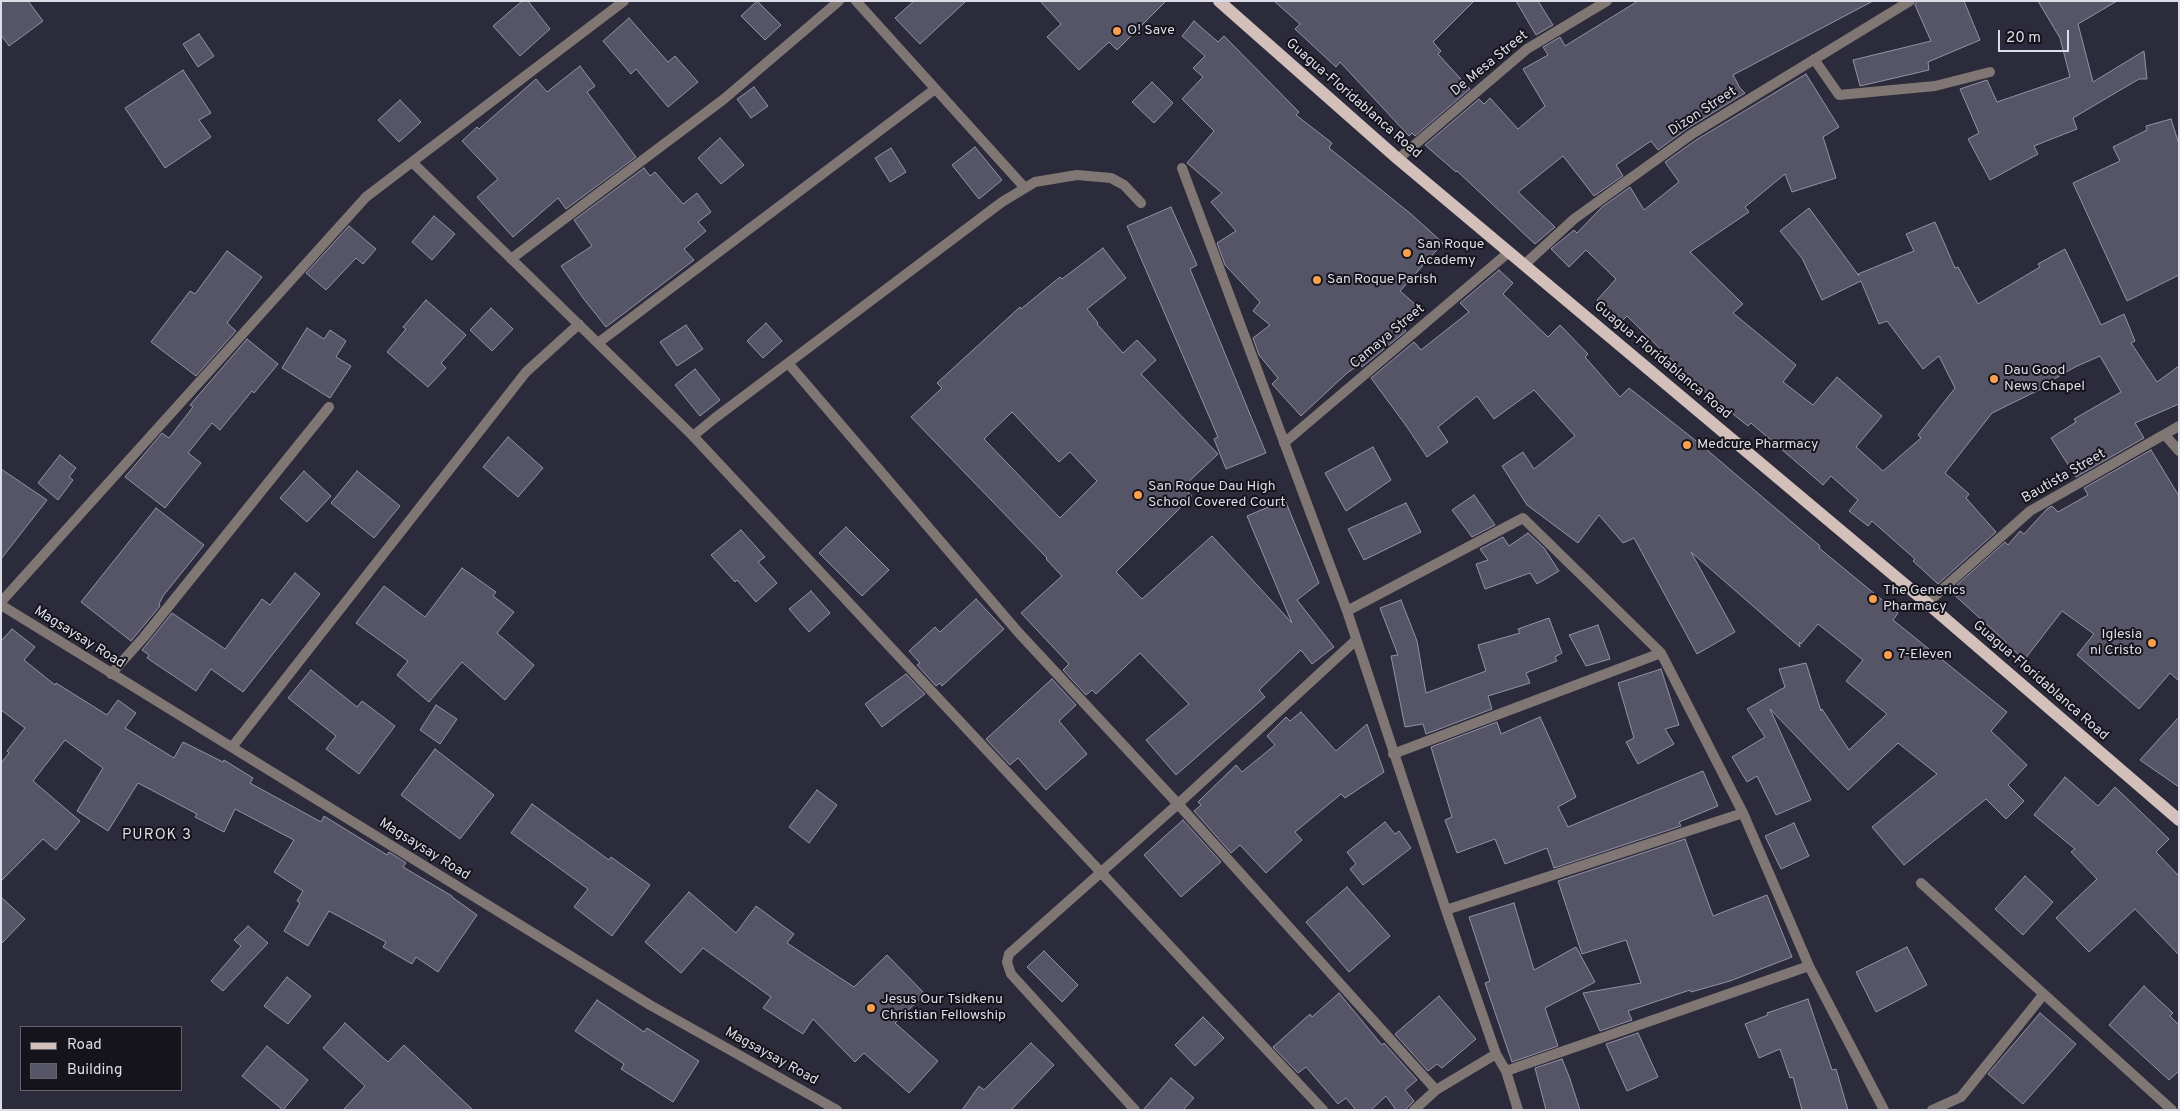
<!DOCTYPE html>
<style>
body{margin:0}
#map{position:relative;width:2180px;height:1111px;overflow:hidden;background:#2c2b3b;font-family:Overpass,sans-serif}
canvas{display:block}
.frame{position:absolute;inset:0;border:2px solid #dddde7;pointer-events:none}
.legend{position:absolute;left:20px;top:1026px;width:162px;height:65px;box-sizing:border-box;background:#15141c;border:1px solid #65646d;margin:0;padding:6px 9px;list-style:none;font-size:15px;color:#dddde7}
.legend li{display:flex;align-items:center;gap:10px;height:25px}
.legend b{width:25px;border:1px solid #65646d}
.scale{position:absolute;left:1998px;top:30px;width:71px;height:22px;box-sizing:border-box;border:2px solid #dddde7;border-top:0;padding-left:6px;font-size:15px;line-height:18px;white-space:nowrap;color:#dddde7;-webkit-text-stroke:4px #15141c;paint-order:stroke}
</style>
<div id="map">
<canvas width="2180" height="1111"></canvas>
<div class="frame"></div>
<ul class="legend">
<li><b style="height:6px;background:#d4c0ba"></b>Road</li>
<li><b style="height:14px;background:#565567"></b>Building</li>
</ul>
<div class="scale">20 m</div>
</div>
<script>
const context = document.querySelector('canvas').getContext('2d');
context.lineJoin = 'round';
function paint(path, color) {
  context.fillStyle = color;
  context.fill(path, 'evenodd');
}
function poly(rows) {
  const path = new Path2D();
  for (const r of rows) {
    path.moveTo(r[0], r[1]);
    for (let i = 2; i < r.length; i += 2) path.lineTo(r[i], r[i + 1]);
  }
  return path;
}
function trace(path, color, width, dash) {
  context.strokeStyle = color;
  context.lineWidth = width;
  context.lineCap = dash ? 'butt' : 'round';
  context.setLineDash(dash || []);
  context.stroke(path);
}
function drawText(font, color, halo, rows, align = 'center') {
  context.font = font + ' Overpass,sans-serif';
  context.lineWidth = 4;
  context.setLineDash([]);
  context.textBaseline = 'middle';
  context.strokeStyle = halo;
  context.fillStyle = color;
  for (const [text, x, y, turn = 0] of rows) {
    context.save();
    context.translate(x, y);
    context.rotate((+turn || 0) * Math.PI / 180);
    context.textAlign = isNaN(turn) ? turn : align;
    if (halo) context.strokeText(text, 0, 0);
    context.fillText(text, 0, 0);
    context.restore();
  }
}
const building = poly([
 [1,1,28,1,43,21,9,46,1,35,1,1],
 [522,1,528,1,550,29,520,56,493,26,522,1],
 [757,1,781,25,765,40,741,16,757,1],
 [914,1,966,1,920,44,895,18,914,1],
 [1040,1,1166,1,1117,50,1109,42,1079,70,1047,37,1061,24,1040,1],
 [1274,1,1474,1,1433,42,1441,51,1438,54,1470,89,1415,136,1412,133,1409,136,1340,62,1336,67,1295,29,1300,24,1274,1],
 [1516,1,1538,1,1553,25,1536,35,1516,1],
 [1638,1,1873,1,1733,75,1740,88,1745,93,1688,128,1658,150,1651,141,1616,165,1623,176,1594,196,1563,156,1518,192,1555,227,1535,244,1457,171,1456,172,1425,145,1479,99,1484,104,1490,98,1518,129,1545,106,1523,69,1548,55,1543,47,1560,37,1565,46,1638,1],
 [1917,1,1964,1,1980,40,1928,62,1929,70,1860,86,1853,60,1931,41,1915,5,1917,1],
 [2038,1,2117,1,2078,24,2093,82,2144,51,2147,79,2139,79,2073,118,2077,129,2034,146,2038,154,1990,180,1968,139,1979,133,1960,89,1987,80,1997,102,2070,77,2060,38,2038,1],
 [629,18,668,62,675,56,698,82,668,107,636,69,631,74,603,41,629,18],
 [1194,21,1218,42,1224,36,1299,112,1296,115,1332,143,1329,148,1411,214,1443,243,1400,291,1417,306,1400,324,1406,331,1362,367,1360,364,1347,373,1301,416,1272,384,1278,378,1259,355,1253,338,1270,325,1253,311,1260,302,1225,265,1217,243,1236,231,1211,202,1222,193,1187,163,1214,131,1182,99,1203,77,1193,68,1205,56,1182,36,1194,21],
 [199,34,214,56,198,67,183,44,199,34],
 [580,66,595,86,587,92,636,157,566,209,558,198,513,237,477,197,498,179,462,141,477,127,479,129,536,79,547,92,580,66],
 [183,70,211,113,199,120,211,137,165,168,125,108,183,70],
 [1806,74,1839,127,1823,137,1836,178,1792,192,1785,174,1745,207,1749,212,1690,252,1743,304,1733,313,1796,365,1783,382,1813,405,1837,377,1882,416,1856,447,1883,471,1921,438,1918,435,1955,388,1939,356,1923,369,1887,321,1879,324,1861,281,1822,300,1802,258,1780,231,1809,208,1859,276,1858,274,1914,251,1906,234,1935,222,1955,268,1958,267,1978,304,2040,267,2038,264,2065,249,2101,325,2124,314,2135,341,2131,343,2157,382,2179,366,2179,404,2135,423,2144,438,2076,477,2051,438,2076,422,2074,419,2121,392,2100,356,2075,367,2042,386,2043,388,1992,413,1945,473,1969,494,1966,498,1996,532,1938,584,1913,561,1915,559,1872,521,1868,526,1849,511,1858,500,1831,476,1823,485,1751,423,1748,426,1699,387,1627,316,1621,322,1597,300,1616,279,1586,250,1569,267,1551,249,1574,230,1577,233,1602,207,1630,187,1644,210,1679,182,1665,162,1696,140,1806,74],
 [1152,82,1173,103,1154,123,1132,102,1152,82],
 [754,87,768,106,751,118,737,99,754,87],
 [400,100,421,122,399,142,378,120,400,100],
 [2171,119,2179,144,2179,275,2127,301,2073,183,2120,161,2113,147,2147,130,2146,126,2171,119],
 [720,138,744,165,721,184,698,158,720,138],
 [975,147,1002,180,979,199,952,165,975,147],
 [891,148,906,172,890,182,875,158,891,148],
 [644,168,650,176,655,172,683,204,697,193,711,212,698,222,706,231,684,249,694,260,606,327,583,298,561,266,592,246,574,220,644,168],
 [1171,207,1197,265,1190,269,1266,453,1226,469,1214,439,1218,437,1127,226,1171,207],
 [434,216,455,234,432,260,412,242,434,216],
 [349,226,376,249,363,264,356,258,326,290,306,273,349,226],
 [1103,248,1126,278,1087,309,1098,323,1097,324,1123,353,1137,340,1156,360,1141,374,1218,454,1183,487,1192,496,1116,572,1142,599,1212,536,1292,623,1247,516,1285,500,1319,583,1297,600,1334,647,1312,664,1301,650,1259,690,1265,697,1176,775,1146,740,1189,704,1140,653,1096,694,1092,690,1086,695,1063,670,1069,664,1021,613,1062,576,1046,559,1047,558,911,417,942,388,937,383,1020,307,1021,309,1060,277,1062,279,1103,248],
 [1012,412,1059,462,1070,452,1097,481,1060,518,984,439,1012,412],
 [227,251,262,277,227,323,236,331,196,376,151,342,190,291,195,294,227,251],
 [1499,270,1513,283,1503,294,1548,337,1560,325,1588,354,1585,357,1620,397,1629,388,1700,444,1820,546,1819,548,1898,613,1893,620,2007,712,1991,731,2027,765,2008,785,2024,801,2006,819,1986,799,1904,865,1872,827,1937,774,1898,743,1848,790,1770,709,1811,800,1776,815,1757,776,1747,782,1732,757,1765,737,1747,709,1785,687,1779,669,1806,663,1821,711,1822,709,1849,750,1887,714,1846,681,1863,660,1818,624,1801,644,1799,642,1800,647,1691,552,1735,632,1697,654,1634,538,1623,543,1599,515,1578,543,1527,505,1502,466,1523,452,1534,469,1575,436,1534,390,1494,419,1477,396,1438,427,1448,442,1427,457,1407,427,1371,378,1414,342,1421,350,1469,312,1460,303,1499,270],
 [426,300,466,335,441,363,446,368,428,387,387,352,406,329,403,327,426,300],
 [491,308,513,329,492,351,470,330,491,308],
 [766,323,782,341,763,358,747,341,766,323],
 [686,325,703,349,677,366,660,342,686,325],
 [307,328,324,339,330,330,346,341,336,357,351,366,330,398,282,368,307,328],
 [247,339,278,364,254,393,252,391,220,430,212,423,188,453,201,463,165,508,125,477,162,433,169,438,193,407,190,405,247,339],
 [695,369,720,400,700,416,675,385,695,369],
 [508,437,543,468,518,497,483,467,508,437],
 [1373,447,1391,480,1346,511,1325,473,1373,447],
 [2151,450,2179,496,2179,681,2170,673,2139,709,2077,655,2094,634,2062,611,2025,659,2005,644,2006,642,1950,591,2005,542,2008,545,2020,531,2024,534,2047,509,2052,506,2058,512,2088,495,2084,488,2151,450],
 [60,455,76,468,69,477,73,480,58,500,38,483,60,455],
 [1,469,47,500,1,559,1,469],
 [304,471,331,496,307,522,280,498,304,471],
 [357,471,400,506,374,538,331,503,357,471],
 [1474,495,1495,525,1472,537,1452,510,1474,495],
 [1406,503,1421,532,1364,560,1348,529,1406,503],
 [156,508,204,545,163,596,159,604,160,606,131,641,81,602,156,508],
 [846,527,889,570,862,596,819,553,846,527],
 [741,530,765,557,758,562,777,583,756,602,737,580,735,582,711,555,741,530],
 [1528,533,1544,548,1559,571,1537,584,1530,573,1485,589,1476,564,1488,560,1480,549,1503,537,1509,546,1528,533],
 [462,568,496,592,493,596,514,612,497,633,534,665,505,700,462,662,429,702,397,675,408,661,356,623,384,586,425,617,462,568],
 [295,573,320,594,243,692,211,669,196,691,147,658,149,655,142,650,172,613,225,649,262,599,270,605,295,573],
 [811,591,830,613,809,632,789,609,811,591],
 [976,599,1004,629,942,686,940,683,936,686,917,665,920,663,909,651,935,627,940,632,976,599],
 [1401,600,1417,641,1426,693,1486,671,1478,645,1520,633,1518,629,1549,618,1562,653,1555,657,1557,661,1526,673,1530,683,1488,696,1492,709,1426,734,1423,724,1405,727,1391,656,1398,655,1380,608,1401,600],
 [1598,625,1610,659,1586,666,1569,635,1598,625],
 [12,629,35,647,24,660,55,685,56,683,107,715,118,700,136,713,125,728,174,758,183,742,223,762,224,760,253,778,250,783,321,822,324,816,387,855,389,852,397,857,406,863,403,867,452,896,452,897,477,915,438,972,416,957,412,964,383,947,386,942,329,911,308,946,284,931,300,903,297,901,303,891,274,872,294,840,235,809,224,832,195,817,197,814,138,783,108,831,77,811,103,768,65,740,33,781,80,821,56,850,43,839,1,881,1,763,9,753,7,751,25,728,1,710,1,641,12,629],
 [1661,669,1679,725,1665,729,1674,744,1638,764,1626,742,1634,738,1618,683,1661,669],
 [311,670,357,707,362,701,395,726,359,774,326,749,336,736,288,698,311,670],
 [906,674,925,694,882,727,865,704,906,674],
 [1052,679,1076,705,1059,721,1087,754,1046,790,1018,758,1010,765,986,739,1052,679],
 [436,705,457,719,440,744,420,730,436,705],
 [1301,712,1336,751,1367,724,1384,772,1345,798,1341,794,1295,832,1302,840,1266,873,1240,845,1231,853,1194,811,1201,805,1198,802,1236,765,1242,772,1275,745,1267,736,1286,717,1290,721,1301,712],
 [1540,717,1576,797,1558,807,1568,827,1703,771,1718,806,1679,822,1681,826,1554,868,1547,848,1505,864,1495,839,1457,853,1445,820,1452,817,1431,747,1497,722,1501,734,1540,717],
 [2179,717,2179,787,2140,760,2179,717],
 [435,749,494,795,460,839,401,795,435,749],
 [2065,777,2098,806,2115,787,2169,839,2156,852,2179,876,2179,955,2135,909,2089,952,2056,918,2097,879,2071,852,2075,849,2034,815,2065,777],
 [817,790,837,805,809,843,789,827,817,790],
 [532,804,609,860,611,857,650,885,612,936,574,907,588,889,511,833,532,804],
 [1183,820,1221,862,1181,897,1144,855,1183,820],
 [1385,822,1395,834,1399,831,1411,848,1363,885,1350,869,1356,864,1347,852,1385,822],
 [1794,823,1809,856,1781,869,1765,836,1794,823],
 [1685,839,1713,916,1767,895,1792,957,1730,981,1691,992,1690,990,1628,1011,1632,1020,1600,1031,1583,993,1641,983,1626,940,1582,954,1558,881,1685,839],
 [2025,876,2053,902,2023,935,1995,909,2025,876],
 [1347,887,1390,936,1349,972,1306,922,1347,887],
 [689,892,736,933,756,906,794,934,787,943,854,987,887,955,925,994,895,1023,938,1061,909,1093,864,1053,855,1062,813,1019,803,1034,763,1008,771,997,703,948,681,973,645,942,689,892],
 [1,897,25,919,1,944,1,897],
 [1514,903,1534,970,1576,947,1595,982,1545,1008,1558,1046,1512,1062,1485,983,1490,981,1469,917,1514,903],
 [248,926,268,943,223,991,211,981,241,946,234,940,248,926],
 [1907,947,1927,985,1876,1012,1856,972,1907,947],
 [1044,951,1078,985,1062,1002,1027,967,1044,951],
 [287,977,311,996,288,1024,264,1006,287,977],
 [2144,986,2173,1013,2170,1016,2179,1025,2179,1071,2169,1080,2109,1025,2144,986],
 [1339,993,1382,1045,1384,1043,1417,1080,1405,1090,1414,1101,1405,1110,1396,1110,1386,1096,1371,1110,1356,1110,1346,1098,1338,1104,1306,1067,1298,1073,1273,1047,1310,1014,1312,1017,1339,993],
 [1439,996,1476,1039,1442,1068,1437,1064,1428,1071,1395,1034,1439,996],
 [1808,999,1832,1070,1836,1069,1848,1110,1802,1110,1793,1077,1790,1078,1780,1049,1759,1058,1745,1024,1768,1015,1767,1013,1808,999],
 [597,1000,644,1032,647,1028,699,1061,673,1102,621,1069,624,1064,575,1031,597,1000],
 [2040,1013,2076,1044,2023,1104,1988,1074,2040,1013],
 [1203,1017,1224,1038,1195,1066,1175,1045,1203,1017],
 [345,1023,388,1062,404,1045,473,1110,343,1110,365,1086,323,1048,345,1023],
 [1638,1033,1658,1077,1627,1091,1606,1044,1638,1033],
 [1031,1043,1054,1065,1011,1110,962,1110,979,1086,984,1090,1031,1043],
 [267,1046,308,1080,283,1110,242,1076,267,1046],
 [1562,1059,1569,1076,1580,1110,1546,1110,1535,1068,1562,1059],
 [1171,1078,1194,1098,1183,1110,1143,1110,1171,1078]
]);
paint(building, '#565567');
trace(building, '#9393a6', 1);
trace(poly([
 [856,1,1025,188],
 [1814,59,1839,95,1935,86,1990,72],
 [1398,159,1527,49,1607,1],
 [413,163,693,436,1323,1110],
 [1182,168,1347,611,1446,910,1496,1054,1506,1071,1518,1110],
 [511,259,724,99,839,1],
 [1524,265,1574,219,1692,134,1910,1],
 [598,343,935,89],
 [788,363,1018,632,1178,804,1436,1090],
 [2165,435,2179,451],
 [693,436,715,418,1002,202,1035,182,1077,175,1111,178,1124,185,1141,203],
 [1284,443,1509,252],
 [1,602,366,197,624,1],
 [1927,603,2030,511,2179,426],
 [1,605,650,1005,837,1110],
 [1347,611,1523,518,1661,653,1743,813,1809,966,1884,1110],
 [111,674,144,637,329,407],
 [232,747,526,372,579,324],
 [1393,754,1661,653],
 [1921,883,2172,1110],
 [1446,910,1743,813],
 [1506,1071,1809,966],
 [1135,1110,1011,974,1007,962,1009,954,1178,804,1356,640],
 [1414,1110,1436,1090,1496,1054],
 [1932,1110,1961,1097,2043,995]
]), '#807674', 10);
trace(poly([
 [1219,1,1398,159,1927,603,2179,820]
]), '#d4c0ba', 12);
for (const [x, y, r, color] of [
 [1117,31,5,"#fa9f4e"],
 [1407,253,5,"#fa9f4e"],
 [1317,280,5,"#fa9f4e"],
 [1994,379,5,"#fa9f4e"],
 [1687,445,5,"#fa9f4e"],
 [1138,495,5,"#fa9f4e"],
 [1873,599,5,"#fa9f4e"],
 [2152,643,5,"#fa9f4e"],
 [1888,655,5,"#fa9f4e"],
 [871,1008,5,"#fa9f4e"]
]) {
  const dot = new Path2D();
  dot.arc(x, y, r, 0, 2 * Math.PI);
  context.fillStyle = color;
  context.fill(dot);
  trace(dot, '#15141c', 2);
}
drawText('14px', '#dddde7', '#15141c', [
 ["O! Save",1127,31],
 ["San Roque",1417,245],
 ["Academy",1417,261],
 ["San Roque Parish",1327,280],
 ["Dau Good",2004,371],
 ["News Chapel",2004,387],
 ["Medcure Pharmacy",1697,445],
 ["San Roque Dau High",1148,487],
 ["School Covered Court",1148,503],
 ["The Generics",1883,591],
 ["Pharmacy",1883,607],
 ["Iglesia",2142,635,"right"],
 ["ni Cristo",2142,651,"right"],
 ["7-Eleven",1898,655],
 ["Jesus Our Tsidkenu",881,1000],
 ["Christian Fellowship",881,1016]
], 'left');
drawText('14px', '#dddde7', '#15141c', [
 ["De Mesa Street",1490,64,-39],
 ["Guagua-Floridablanca Road",1353,99,41],
 ["Dizon Street",1703,112,-33],
 ["Camaya Street",1388,337,-40],
 ["Guagua-Floridablanca Road",1662,361,40],
 ["Bautista Street",2064,477,-30],
 ["Magsaysay Road",79,638,32],
 ["Guagua-Floridablanca Road",2040,681,41],
 ["Magsaysay Road",424,850,32],
 ["Magsaysay Road",771,1057,29]
]);
context.letterSpacing = '1px';
drawText('15px', '#dddde7', '#15141c', [
 ["PUROK 3",157,836]
]);
context.letterSpacing = '0px';
</script>
